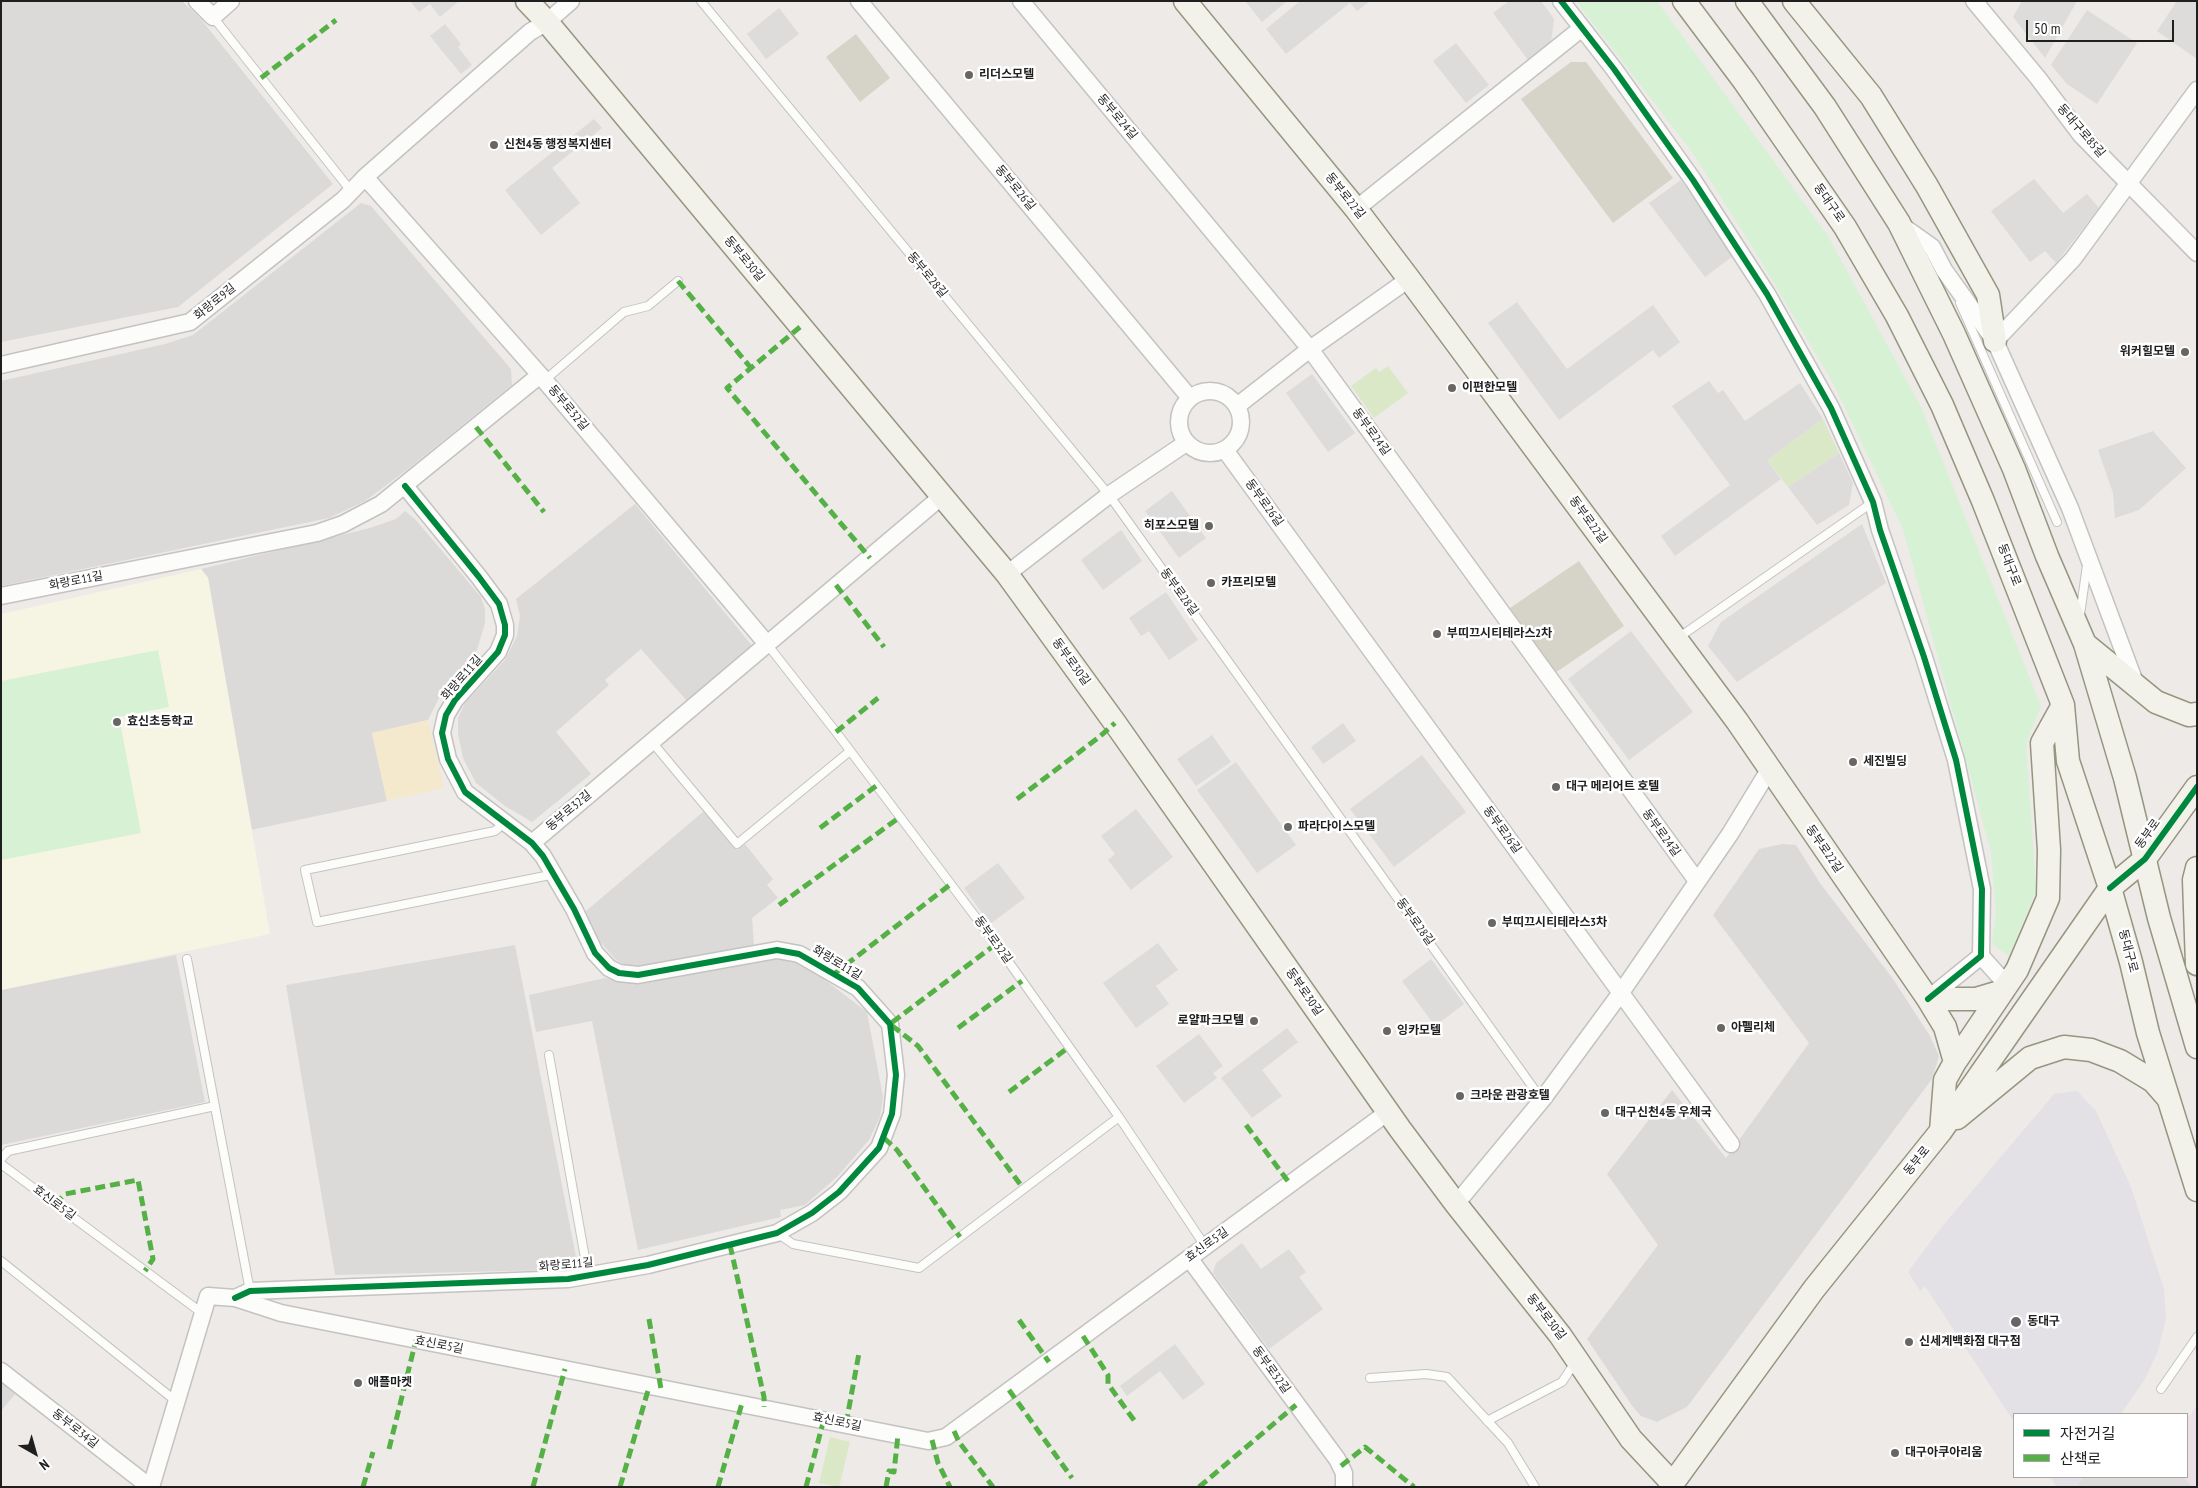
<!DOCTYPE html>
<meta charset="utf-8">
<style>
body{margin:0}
#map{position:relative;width:2198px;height:1488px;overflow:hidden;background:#edeae7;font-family:"PT Sans Narrow","Noto Sans KR",sans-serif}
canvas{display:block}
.frame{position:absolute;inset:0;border:2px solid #1f1f1f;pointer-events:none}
.legend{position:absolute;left:2013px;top:1413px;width:175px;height:65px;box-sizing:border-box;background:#fff;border:1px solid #a5a5a5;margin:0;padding:6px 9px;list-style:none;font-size:15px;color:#1f1f1f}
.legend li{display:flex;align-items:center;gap:10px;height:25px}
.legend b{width:25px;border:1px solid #a5a5a5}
.north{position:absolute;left:10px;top:1428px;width:50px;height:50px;-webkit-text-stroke:4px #fff;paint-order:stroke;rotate:142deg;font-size:14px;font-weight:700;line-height:20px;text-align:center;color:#1f1f1f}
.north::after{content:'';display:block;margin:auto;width:18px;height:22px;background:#1f1f1f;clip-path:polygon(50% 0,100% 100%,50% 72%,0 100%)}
.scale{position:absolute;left:2026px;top:20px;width:148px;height:22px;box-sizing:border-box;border:2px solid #1f1f1f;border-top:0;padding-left:6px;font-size:15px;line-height:18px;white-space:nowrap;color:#1f1f1f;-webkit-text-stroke:4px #fff;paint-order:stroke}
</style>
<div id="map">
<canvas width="2198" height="1488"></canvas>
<div class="frame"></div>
<ul class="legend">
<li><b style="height:6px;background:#00873e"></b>자전거길</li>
<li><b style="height:6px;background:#55b145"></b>산책로</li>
</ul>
<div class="north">N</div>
<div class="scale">50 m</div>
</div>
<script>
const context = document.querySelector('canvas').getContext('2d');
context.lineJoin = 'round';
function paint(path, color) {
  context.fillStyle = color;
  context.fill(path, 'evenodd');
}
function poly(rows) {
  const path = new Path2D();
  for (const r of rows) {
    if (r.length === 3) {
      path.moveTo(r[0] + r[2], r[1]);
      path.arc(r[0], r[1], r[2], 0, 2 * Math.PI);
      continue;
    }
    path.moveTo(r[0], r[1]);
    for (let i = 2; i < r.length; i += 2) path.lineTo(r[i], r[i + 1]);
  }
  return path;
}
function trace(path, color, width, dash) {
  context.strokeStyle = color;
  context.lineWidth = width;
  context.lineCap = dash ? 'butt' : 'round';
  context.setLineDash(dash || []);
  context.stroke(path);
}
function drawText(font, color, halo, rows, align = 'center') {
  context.font = font + ' "PT Sans Narrow","Noto Sans KR",sans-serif';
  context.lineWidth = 5;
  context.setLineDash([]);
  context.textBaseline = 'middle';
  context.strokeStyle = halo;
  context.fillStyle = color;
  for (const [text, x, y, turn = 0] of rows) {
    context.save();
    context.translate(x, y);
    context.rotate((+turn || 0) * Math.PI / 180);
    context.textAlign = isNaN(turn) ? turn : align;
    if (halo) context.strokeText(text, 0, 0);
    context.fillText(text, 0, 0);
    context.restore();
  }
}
paint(poly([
 [1,1,182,1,200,18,333,184,178,307,1,342],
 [361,203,371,206,511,369,512,385,408,469,365,501,329,518,1,586,1,381,165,344,193,335],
 [635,504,754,648,687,701,641,649,605,680,609,685,556,732,591,774,532,822,505,806,476,783,463,758,458,734,458,718,465,703,505,660,517,636,520,616,516,599],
 [405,511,415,519,481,597,485,609,485,623,477,650,442,692,428,720,372,733,387,801,251,830,208,578,201,569,370,528,396,519],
 [704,811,737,850,745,844,773,879,767,885,778,898,752,918,754,945,667,965,636,968,625,965,616,960,590,930,586,911],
 [1782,844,1796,845,1820,883,1893,979,1930,1036,1939,1056,1932,1079,1687,1407,1657,1422,1641,1416,1633,1407,1587,1339,1658,1245,1607,1174,1672,1090,1726,1158,1809,1043,1713,915,1759,849],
 [515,945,578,1267,553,1270,335,1275,286,985],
 [176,955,205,1102,1,1145,1,990],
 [783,957,798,961,812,970,867,1012,883,1097,880,1117,869,1140,837,1177,805,1205,780,1210,781,1217,638,1250,592,1021,536,1032,529,995,605,978,638,984],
 [1,1382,16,1393,1,1411]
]), '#dcdad9');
paint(poly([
 [2197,1405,2197,1487,2140,1487,2147,1477,2187,1477,2187,1420]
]), '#eae0e6');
paint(poly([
 [201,569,208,578,270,934,1,990,1,614]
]), '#f6f4e3');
paint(poly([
 [856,34,890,78,860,102,826,57],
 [1571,62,1586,62,1673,178,1613,223,1521,99],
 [1579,561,1624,626,1555,673,1510,608]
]), '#d6d4c9');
paint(poly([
 [1388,366,1408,393,1374,418,1351,386,1376,368,1379,372],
 [1823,419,1839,453,1788,487,1767,460],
 [830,1437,850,1442,839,1487,819,1483]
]), '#dbe8c8');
paint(poly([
 [428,720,444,788,387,801,372,733]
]), '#f5e9cd');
paint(poly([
 [1576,1,1657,1,1828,236,1921,407,2041,706,2026,744,2036,891,2009,956,1992,944,1996,912,1991,852,1903,529,1832,381,1756,253,1695,156],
 [158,650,169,707,119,717,141,833,1,860,1,681]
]), '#d7f1d5');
paint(poly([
 [410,1,459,1,440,17,430,4,419,12],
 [1245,1,1287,1,1262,22],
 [1300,1,1370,1,1357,11,1350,3,1286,54,1266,29],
 [1509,1,1541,1,1554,19,1551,43,1528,60,1493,13],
 [2022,1,2077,1,2045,58,2013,17],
 [2177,1,2197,1,2197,59,2157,31],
 [779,8,799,34,766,59,747,34],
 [2087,10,2137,43,2097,104,2067,84,2051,65],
 [445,24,461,44,458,47,472,65,461,74,430,36],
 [1456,43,1489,85,1466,103,1433,61],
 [594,119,602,128,552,168,580,203,541,235,505,190],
 [2034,179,2063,213,2087,194,2099,208,2056,263,2045,251,2030,262,1991,211],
 [1681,180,1733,256,1705,277,1649,203],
 [1517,302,1567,369,1653,305,1680,342,1659,358,1653,350,1559,420,1488,323],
 [1312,374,1355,433,1328,452,1286,393],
 [1709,381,1718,393,1723,390,1745,421,1800,383,1823,419,1767,460,1781,479,1675,556,1661,536,1730,485,1672,406],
 [2153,431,2186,468,2139,510,2115,518,2113,493,2098,450],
 [1839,453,1853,483,1849,505,1817,525,1788,487],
 [1172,491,1206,538,1179,558,1145,511],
 [1862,524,1886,583,1737,682,1708,646,1721,622],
 [1121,530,1142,561,1103,590,1081,560],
 [1166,592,1198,640,1169,660,1149,631,1141,636,1129,618],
 [1631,631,1693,712,1629,760,1568,679],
 [1343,723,1356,741,1323,764,1311,747],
 [1212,735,1231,762,1196,786,1177,759],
 [1422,755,1466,812,1394,867,1350,809],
 [1236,762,1296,845,1257,873,1197,790],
 [1136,809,1173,857,1131,890,1108,860,1115,854,1101,836],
 [998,863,1025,898,990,924,964,888],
 [1158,943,1178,970,1156,986,1169,1004,1136,1028,1103,983],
 [1431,959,1464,1004,1435,1026,1402,981],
 [1287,1028,1298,1042,1262,1070,1282,1096,1252,1118,1221,1078],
 [1199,1034,1223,1066,1213,1073,1217,1078,1184,1103,1156,1066],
 [1242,1243,1261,1269,1289,1249,1306,1272,1299,1277,1323,1309,1269,1349,1213,1273,1216,1263],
 [1175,1344,1205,1384,1183,1400,1160,1371,1127,1396,1120,1386]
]), '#dddcdb');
paint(poly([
 [2077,1091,2096,1111,2131,1187,2164,1289,2166,1319,2158,1351,2145,1379,2121,1414,2014,1414,2014,1422,1925,1286,1920,1291,1908,1272,1940,1229,2054,1094],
 [2050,1477,2083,1477,2077,1487,2057,1487]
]), '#e3e1e6');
paint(poly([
 [2083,1477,2183,1477,2193,1487,2077,1487]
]), '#dddcda');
const lane = poly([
 [701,1,1109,495,1542,1100],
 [213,17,351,191],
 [1960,303,2057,522],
 [545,380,624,312,648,306,678,281],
 [2080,615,2087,565],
 [1678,638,1873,502],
 [767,644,836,732,996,944,1119,1117,1205,1246],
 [652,742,737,844,850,751],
 [504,823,495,831,305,870,317,922,555,874],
 [187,959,250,1291],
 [549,1055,588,1275],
 [1,1159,8,1151,215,1106],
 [1,1164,202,1313],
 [777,1233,793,1244,919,1268,1119,1117],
 [1,1261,177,1402],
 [1370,1378,1426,1374,1447,1377,1508,1443,1535,1487],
 [2161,1389,2197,1337],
 [1487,1421,1562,1382,1576,1361]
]);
const street = poly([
 [197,1,213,17,231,1],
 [859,1,1190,398],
 [1021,1,1310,349,1697,881],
 [1561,1,1614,69,1693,180,1767,294,1831,408,1873,502,1880,530,1924,657,1956,760,1982,889,1981,956,1928,999],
 [1974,1,2038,78,2081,135,2197,253],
 [365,177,540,375,767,644],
 [1356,209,1582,28],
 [1901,225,1932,247,1944,270,1995,341,2070,508,2136,685],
 [1995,341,2073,259,2197,90],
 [1,365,190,322,343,200,365,177,530,32,547,22,571,1],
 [1210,422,31],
 [1237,406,1310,349,1409,279],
 [1225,450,1731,1144],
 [1007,574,1109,495,1186,443],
 [1,596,317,533,343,524,381,504,540,375],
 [532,843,941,497],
 [1981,956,2007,985],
 [1456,1204,1542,1100,1620,994,1730,834,1769,770],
 [1189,1258,1337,1459,1344,1473,1344,1487],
 [235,1298,250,1291,568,1279,648,1265,777,1233,812,1213,839,1192,879,1148,892,1114,896,1075,890,1024,858,988,799,954,777,950,638,975,619,973,609,968,595,953,574,909,543,856,532,843,465,792,448,759,442,733,446,715,455,700,498,652,505,635,505,625,499,604,479,577,405,486],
 [1,1371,150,1487],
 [151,1487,208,1296,235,1298,281,1313,928,1441,946,1437,1388,1112]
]);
const secondary = poly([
 [527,1,547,22,1007,574,1115,723,1400,1129,1456,1204,1560,1335,1631,1439,1673,1484],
 [1185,1,1356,209,1409,279,1737,721,1928,999,1945,1027,1955,1062],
 [1684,1,1744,81,1845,227,1897,316,1942,405,1983,501,2063,705,2068,761,2110,888,2131,962,2148,1033,2197,1190],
 [1747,1,1825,107,1899,223,1954,334,2014,469,2047,556,2085,644,2125,778,2159,918,2197,1047],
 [1794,1,1871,96,1927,186,1988,295,1995,341],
 [2085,644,2156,702,2189,715,2197,714],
 [2197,868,2194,880,2197,964],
 [1928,999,1976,999,2003,991],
 [1957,1118,2030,1058,2064,1047,2091,1050,2120,1061,2153,1081,2167,1097],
 [1941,1131,1945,1080,1955,1062,2017,970,2048,898,2049,850,2042,743,2063,705],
 [1670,1487,1814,1289,1941,1131,2110,888,2145,859,2197,787]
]);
trace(lane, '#c4c3c2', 10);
trace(street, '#c4c3c2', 19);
trace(secondary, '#969580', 25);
trace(lane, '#fcfcfb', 8);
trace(street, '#fcfcfb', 16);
trace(secondary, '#f3f2ea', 22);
trace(poly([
 [261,78,336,20],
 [678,281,751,368],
 [800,327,727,388,870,558],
 [476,427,544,512],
 [836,585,884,647],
 [836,732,878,698],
 [1017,799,1098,738,1115,723],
 [820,828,876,786],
 [779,905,900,817],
 [996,944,890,1024,918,1046,1023,1188],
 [834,974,951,884],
 [958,1028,1022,981],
 [1009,1092,1069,1047],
 [1246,1125,1290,1184],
 [884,1138,897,1150,960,1237],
 [55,1204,65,1194,138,1180,153,1259,145,1271],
 [730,1245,764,1397,764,1407],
 [649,1319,661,1389],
 [1019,1320,1049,1362],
 [1083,1336,1108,1375,1108,1384,1136,1423],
 [1009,1390,1072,1478],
 [846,1424,859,1353],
 [954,1431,959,1442,993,1487],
 [932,1440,938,1463,950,1487],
 [389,1449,416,1340],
 [1341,1466,1365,1447,1414,1487],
 [363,1487,373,1452],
 [533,1487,565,1369],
 [620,1487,649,1387],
 [718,1487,742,1403],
 [806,1487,824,1419],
 [886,1487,889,1471,894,1472,898,1435],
 [1199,1487,1296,1405]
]), '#55b145', 5, [10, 5]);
trace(poly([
 [1561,1,1614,69,1693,180,1767,294,1831,408,1873,502,1880,530,1924,657,1956,760,1982,889,1981,956,1928,999],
 [2110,888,2145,859,2197,787],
 [235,1298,250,1291,568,1279,648,1265,777,1233,812,1213,839,1192,879,1148,892,1114,896,1075,890,1024,858,988,799,954,777,950,638,975,619,973,609,968,595,953,574,909,543,856,532,843,465,792,448,759,442,733,446,715,455,700,498,652,505,635,505,625,499,604,479,577,405,486]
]), '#00873e', 6);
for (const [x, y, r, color] of [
 [969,75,5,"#676665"],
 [494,145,5,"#676665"],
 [2185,352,5,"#676665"],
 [1452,388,5,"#676665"],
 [1209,526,5,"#676665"],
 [1211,583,5,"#676665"],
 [1437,634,5,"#676665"],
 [117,722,5,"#676665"],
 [1853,762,5,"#676665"],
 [1556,787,5,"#676665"],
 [1288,827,5,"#676665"],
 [1492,923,5,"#676665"],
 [1254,1021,5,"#676665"],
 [1721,1028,5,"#676665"],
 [1387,1031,5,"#676665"],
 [1460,1096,5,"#676665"],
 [1605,1113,5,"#676665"],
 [2016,1322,6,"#676665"],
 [1909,1342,5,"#676665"],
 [358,1383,5,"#676665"],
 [1895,1453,5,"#676665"]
]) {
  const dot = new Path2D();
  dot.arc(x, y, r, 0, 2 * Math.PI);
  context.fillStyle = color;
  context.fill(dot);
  trace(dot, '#fff', 2);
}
drawText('bold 12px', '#1f1f1f', '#fff', [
 ["리더스모텔",979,75],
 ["신천4동 행정복지센터",504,145],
 ["워커힐모텔",2175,352,"right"],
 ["이편한모텔",1462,388],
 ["히포스모텔",1199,526,"right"],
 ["카프리모텔",1221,583],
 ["부띠끄시티테라스2차",1447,634],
 ["효신초등학교",127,722],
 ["세진빌딩",1863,762],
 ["대구 메리어트 호텔",1566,787],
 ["파라다이스모텔",1298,827],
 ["부띠끄시티테라스3차",1502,923],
 ["로얄파크모텔",1244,1021,"right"],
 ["아펠리체",1731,1028],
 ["잉카모텔",1397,1031],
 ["크라운 관광호텔",1470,1096],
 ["대구신천4동 우체국",1615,1113],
 ["동대구",2027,1322],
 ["신세계백화점 대구점",1919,1342],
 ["애플마켓",368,1383],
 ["대구아쿠아리움",1905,1453]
], 'left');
drawText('12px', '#1f1f1f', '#fff', [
 ["동부로24길",1117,117,50],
 ["동대구로85길",2081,131,49],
 ["동부로26길",1015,188,50],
 ["동부로22길",1345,196,51],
 ["동대구로",1829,203,55],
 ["동부로30길",744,259,50],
 ["동부로28길",927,275,50],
 ["화랑로9길",215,302,-39],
 ["동부로32길",568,408,50],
 ["동부로24길",1371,432,54],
 ["동부로26길",1264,503,54],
 ["동부로22길",1588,520,54],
 ["동대구로",2009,565,69],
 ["화랑로11길",76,581,-11],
 ["동부로28길",1179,592,54],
 ["동부로30길",1071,662,54],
 ["화랑로11길",462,678,-49],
 ["동부로32길",569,811,-40],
 ["동부로26길",1502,830,54],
 ["동부로24길",1661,833,54],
 ["동부로",2148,834,-54],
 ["동부로22길",1824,849,55],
 ["동부로28길",1415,922,54],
 ["동부로32길",993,940,54],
 ["동대구로",2128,951,75],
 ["화랑로11길",837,963,31],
 ["동부로30길",1304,992,55],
 ["동부로",1917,1161,-51],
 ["효신로5길",54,1203,37],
 ["효신로5길",1207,1245,-36],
 ["화랑로11길",566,1265,-5],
 ["동부로30길",1546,1317,52],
 ["효신로5길",439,1345,11],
 ["동부로32길",1271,1370,54],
 ["효신로5길",837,1422,12],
 ["동부로34길",75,1429,38]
]);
</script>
